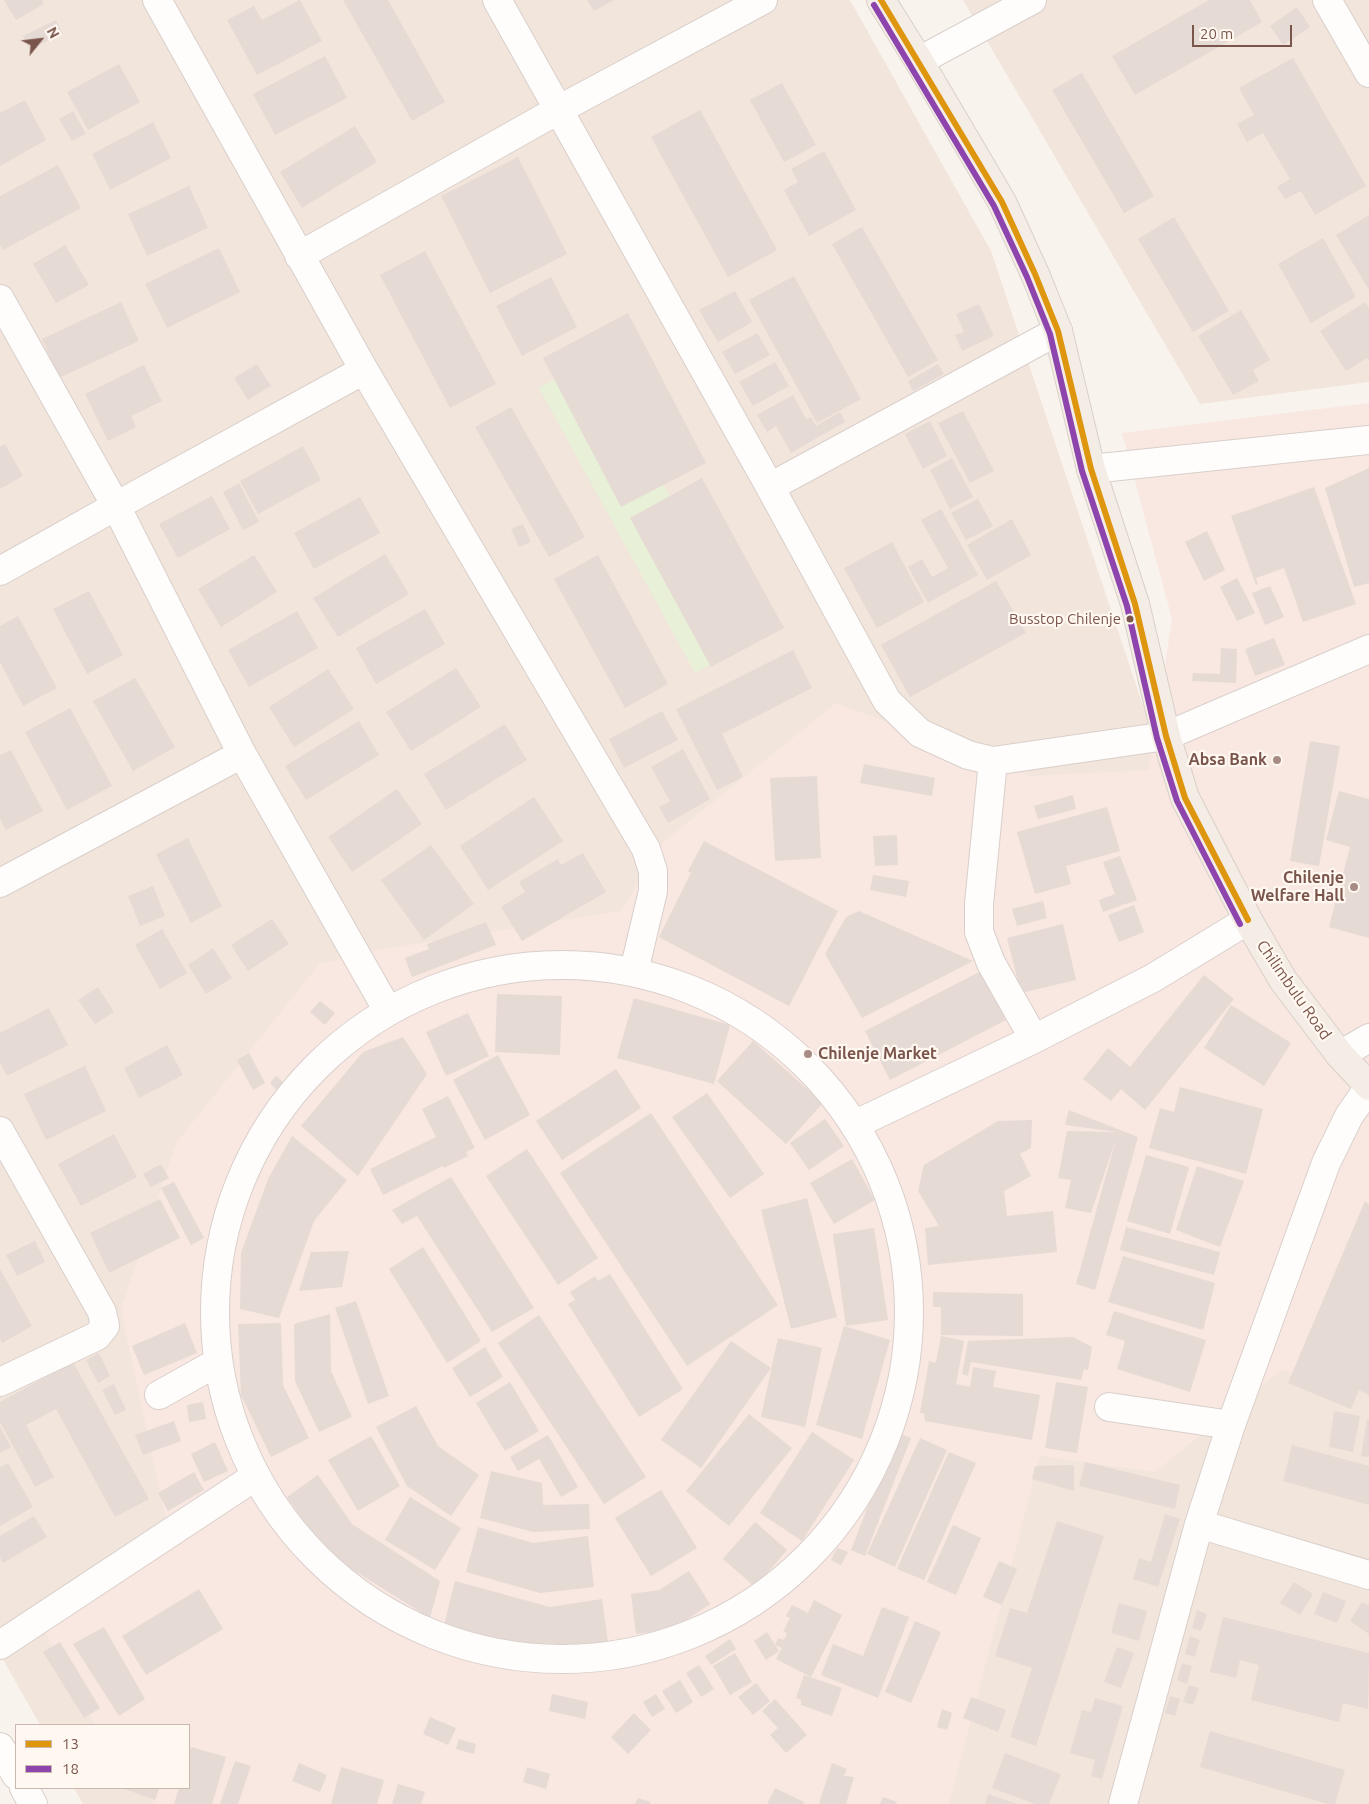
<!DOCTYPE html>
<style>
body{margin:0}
#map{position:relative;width:1369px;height:1804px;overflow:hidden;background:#f9f3ee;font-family:Ubuntu,sans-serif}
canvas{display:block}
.legend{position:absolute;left:15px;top:1724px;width:175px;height:65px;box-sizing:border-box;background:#fff8f1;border:1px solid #cab7af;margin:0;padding:6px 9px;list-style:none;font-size:15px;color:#7a554b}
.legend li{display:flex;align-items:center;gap:10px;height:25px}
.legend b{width:25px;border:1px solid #cab7af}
.north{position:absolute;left:15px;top:15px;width:50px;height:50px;-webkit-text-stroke:4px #fff8f1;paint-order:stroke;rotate:61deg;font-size:14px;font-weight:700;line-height:20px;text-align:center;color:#7a554b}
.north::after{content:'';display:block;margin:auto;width:18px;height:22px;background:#7a554b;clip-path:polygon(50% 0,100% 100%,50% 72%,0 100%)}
.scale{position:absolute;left:1192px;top:25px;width:100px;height:22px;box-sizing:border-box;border:2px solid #7a554b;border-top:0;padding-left:6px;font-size:15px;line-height:18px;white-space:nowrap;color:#7a554b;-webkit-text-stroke:4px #fff8f1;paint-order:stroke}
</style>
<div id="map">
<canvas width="1369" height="1804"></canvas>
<ul class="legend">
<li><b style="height:6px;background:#de960f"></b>13</li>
<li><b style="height:6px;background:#8e44ad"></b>18</li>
</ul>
<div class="north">N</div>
<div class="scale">20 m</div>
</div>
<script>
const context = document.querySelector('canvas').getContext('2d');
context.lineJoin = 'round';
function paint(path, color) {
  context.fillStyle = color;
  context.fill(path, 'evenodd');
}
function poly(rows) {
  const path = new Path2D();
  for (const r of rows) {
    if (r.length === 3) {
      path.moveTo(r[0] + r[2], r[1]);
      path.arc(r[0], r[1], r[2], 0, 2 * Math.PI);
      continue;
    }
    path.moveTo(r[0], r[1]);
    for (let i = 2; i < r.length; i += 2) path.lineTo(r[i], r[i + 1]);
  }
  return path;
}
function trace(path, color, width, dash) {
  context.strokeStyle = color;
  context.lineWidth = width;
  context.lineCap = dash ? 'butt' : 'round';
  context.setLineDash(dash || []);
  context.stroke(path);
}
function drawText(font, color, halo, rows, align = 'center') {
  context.font = font + ' Ubuntu,sans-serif';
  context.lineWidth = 4.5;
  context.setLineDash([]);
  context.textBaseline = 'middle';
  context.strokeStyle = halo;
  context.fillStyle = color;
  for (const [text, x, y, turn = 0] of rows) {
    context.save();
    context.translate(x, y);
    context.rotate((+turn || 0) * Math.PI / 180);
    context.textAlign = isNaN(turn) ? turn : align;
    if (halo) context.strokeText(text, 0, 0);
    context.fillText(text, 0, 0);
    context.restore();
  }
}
paint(poly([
 [0,0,850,0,991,251,1227,957,1369,1116,1369,1804,83,1804,74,1788,189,1788,189,1725,40,1725,0,1654],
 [963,0,1369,0,1369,382,1200,404]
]), '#f2e5dc');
paint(poly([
 [1369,403,1369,1391,1281,1370,1155,1472,1040,1456,949,1804,155,1804,141,1788,189,1788,189,1725,95,1725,45,1631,172,1548,121,1310,176,1143,319,964,384,949,621,911,663,842,836,703,1031,776,1149,770,1172,619,1122,433]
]), '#f9e7e2');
paint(poly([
 [594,357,750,643,695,673,539,388]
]), '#e8f0d8');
paint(poly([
 [4,0,42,0,44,4,16,20],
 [300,0,322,41,257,75,227,20,254,6,262,20],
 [343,0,388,0,445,102,412,121],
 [587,0,614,0,594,11],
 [1209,0,1250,0,1262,22,1135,95,1112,56],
 [1297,7,1310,27,1283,45,1270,26],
 [56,20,63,34,30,49,23,36],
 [325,56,347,98,275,135,253,94],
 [1293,58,1366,186,1315,215,1301,191,1285,199,1277,187,1290,179,1263,133,1247,142,1237,124,1254,115,1239,88],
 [119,64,140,102,88,130,67,92],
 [1082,73,1154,196,1124,213,1052,90],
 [782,83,816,145,784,162,750,100],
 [25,100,46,140,0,166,0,113],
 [700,110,777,250,728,277,651,137],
 [73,111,86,134,72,141,59,119],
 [153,122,171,158,110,190,92,154],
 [355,126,377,162,302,208,280,172],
 [824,151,856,210,809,236,784,190,798,182,791,169],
 [518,157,567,254,490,293,441,196],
 [58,165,81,208,3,250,0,245,0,196],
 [189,186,208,228,147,256,128,214],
 [1369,215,1369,290,1336,235],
 [1174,217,1229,311,1193,332,1138,239],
 [862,227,938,360,908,377,832,244],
 [1323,238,1356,297,1311,323,1278,264],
 [65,245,89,285,56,303,33,264],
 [219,248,240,292,167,328,145,284],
 [425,251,496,384,450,408,380,275],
 [794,276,861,399,817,423,749,300],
 [551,277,577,327,522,356,496,306],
 [735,291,752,322,718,342,699,310],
 [121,302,139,341,59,378,42,339],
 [1365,302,1369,308,1369,360,1367,358,1346,371,1320,331],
 [979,304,994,336,962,351,955,335,964,332,956,314],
 [1241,310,1270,360,1253,370,1259,381,1233,395,1198,336],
 [628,313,706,463,621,507,543,358],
 [757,333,770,355,735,374,722,352],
 [775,362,789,386,753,406,739,382],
 [257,364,271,386,248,400,234,378],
 [938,364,944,374,913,391,908,381],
 [144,365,162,401,131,416,136,427,108,441,85,394],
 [793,395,806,419,811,417,816,426,840,412,845,422,791,453,776,426,767,432,757,415],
 [511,407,585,537,549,557,475,427],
 [963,411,994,471,970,483,938,423],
 [930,421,947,456,923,469,905,434],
 [5,444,23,476,0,489,0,447],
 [303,446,321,480,258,514,240,481],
 [952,458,973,497,950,509,930,470],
 [1369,468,1369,583,1354,587,1325,488],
 [702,478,784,628,711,667,630,518],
 [239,483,259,522,243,530,223,492],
 [1314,487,1356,604,1303,622,1284,568,1256,578,1258,584,1256,585,1231,516],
 [212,496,230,529,178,558,159,524],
 [360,497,380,533,314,569,294,533],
 [978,499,993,526,966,540,951,513],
 [941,509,978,575,928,603,908,567,922,559,932,577,948,568,921,520],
 [1012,519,1031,555,987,580,967,545],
 [523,524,531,542,519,547,511,529],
 [1207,531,1225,570,1204,581,1185,542],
 [892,542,924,602,877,628,844,568],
 [385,554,409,594,338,637,313,598],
 [254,555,277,592,221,627,198,589],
 [598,555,668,684,625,708,554,579],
 [1237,578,1255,613,1237,621,1220,587],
 [996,581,1026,633,910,697,881,645],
 [1270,586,1284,617,1265,625,1252,593],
 [89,591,123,655,87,674,53,609],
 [425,609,445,644,376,684,356,648],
 [297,611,318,648,249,687,228,650],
 [18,616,57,688,23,706,0,662,0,626],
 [1274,638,1285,665,1255,676,1245,649],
 [1221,648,1237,649,1236,683,1192,681,1193,673,1220,674],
 [793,650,812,688,722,734,743,777,717,790,676,709],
 [456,668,481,707,411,751,386,712],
 [328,669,354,709,294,747,269,707],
 [135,678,175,747,133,771,93,701],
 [70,708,112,786,67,810,25,732],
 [662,711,678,740,624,768,609,739],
 [359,721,379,755,306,800,285,766],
 [505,724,527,760,446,810,424,774],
 [1310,741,1340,746,1319,866,1290,861],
 [683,749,710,799,668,823,659,807,670,801,651,767],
 [11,750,43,811,6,830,0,819,0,755],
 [864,764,935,778,932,796,860,783],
 [817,776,821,858,775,861,770,778],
 [397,789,422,824,352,872,328,837],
 [1339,791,1369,799,1369,938,1329,927,1350,847,1326,840],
 [1073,795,1076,809,1038,819,1034,806],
 [534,797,563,841,488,890,460,846],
 [1107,807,1120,851,1066,866,1071,884,1035,894,1017,832],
 [897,835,898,865,875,866,873,836],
 [188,838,222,906,191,923,156,854],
 [704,841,838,911,789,1006,659,937,691,873,688,871],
 [431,845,474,904,424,940,381,880],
 [583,853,606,892,522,941,501,907,525,892,519,882,558,859,561,865],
 [1120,856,1137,900,1103,912,1099,900,1115,894,1103,862],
 [873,875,909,881,906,897,870,890],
 [153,886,165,916,140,926,128,896],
 [1043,901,1047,918,1017,926,1012,909],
 [1134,905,1144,932,1119,942,1108,915],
 [859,911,973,961,862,1018,825,954,846,917],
 [272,919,289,944,248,971,231,945],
 [486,922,496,945,412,977,405,958,429,949,427,944],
 [1063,924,1076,980,1021,993,1007,938],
 [162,929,187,973,160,989,135,945],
 [213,948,232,978,206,994,188,965],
 [981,971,1006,1020,890,1080,865,1031],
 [1204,975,1234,999,1145,1110,1121,1089,1111,1101,1083,1079,1108,1048,1130,1067],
 [98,987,114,1012,95,1024,78,1000],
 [497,994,562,996,560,1055,495,1052],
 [634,998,730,1025,714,1084,617,1058],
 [320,1001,335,1013,325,1025,310,1012],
 [1231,1005,1291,1043,1264,1086,1204,1048],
 [49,1008,68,1045,7,1076,0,1063,0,1033],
 [468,1013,489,1056,446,1076,426,1032],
 [403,1037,427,1074,358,1176,301,1126,363,1052],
 [753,1041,823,1103,786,1144,717,1081],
 [167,1045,183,1075,139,1098,124,1068],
 [249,1053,265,1083,253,1090,237,1060],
 [498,1055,530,1115,485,1140,453,1080],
 [85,1066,106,1111,46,1140,24,1094],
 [616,1069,641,1108,562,1160,536,1121],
 [276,1076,287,1086,281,1094,270,1083],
 [1180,1087,1263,1109,1246,1174,1149,1148,1160,1108,1174,1112],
 [707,1093,764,1174,730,1198,672,1117],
 [448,1096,475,1148,466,1152,468,1156,444,1168,443,1166,383,1195,370,1169,436,1137,422,1109],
 [1069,1110,1138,1137,1095,1290,1076,1284,1116,1139,1091,1213,1065,1208,1071,1180,1058,1178,1067,1131,1118,1132,1065,1125],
 [651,1113,778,1305,687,1366,560,1173],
 [825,1119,844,1146,809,1170,790,1143],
 [1032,1120,1031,1148,1020,1154,1031,1176,1004,1191,1007,1216,1053,1211,1057,1252,928,1265,925,1228,939,1226,918,1191,924,1165,998,1121],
 [114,1134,137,1177,81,1206,58,1164],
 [292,1136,347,1180,314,1221,279,1318,240,1309,241,1253,268,1179],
 [527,1149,598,1258,558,1285,486,1176],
 [1146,1155,1189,1167,1170,1234,1127,1221],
 [852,1159,875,1200,834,1224,810,1183],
 [161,1164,169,1178,151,1187,143,1174],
 [1197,1166,1244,1181,1220,1247,1176,1230],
 [451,1177,534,1308,492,1332,417,1216,402,1224,392,1210],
 [174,1182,204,1238,191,1245,161,1188],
 [807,1198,837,1317,791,1329,761,1210],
 [160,1199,180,1238,109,1273,90,1233],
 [1365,1201,1369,1205,1369,1395,1359,1390,1351,1409,1288,1383],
 [1126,1227,1220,1252,1214,1275,1120,1250],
 [874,1228,888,1320,846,1326,833,1234],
 [35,1241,45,1262,17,1276,6,1255],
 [423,1247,481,1341,447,1363,389,1269],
 [349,1251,342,1287,299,1291,311,1252],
 [1123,1256,1215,1283,1203,1330,1108,1302],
 [0,1269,32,1326,2,1343,0,1339],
 [610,1274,683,1389,639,1417,568,1304,575,1300,570,1292,595,1276,598,1281],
 [933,1292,1023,1294,1023,1336,941,1335,941,1307,933,1307],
 [356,1301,389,1396,368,1404,335,1308],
 [1114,1311,1206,1340,1190,1392,1117,1369,1125,1341,1106,1335],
 [330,1314,331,1371,352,1417,319,1432,295,1381,294,1324],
 [539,1315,646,1477,604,1504,498,1343],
 [185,1323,197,1353,144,1375,132,1346],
 [281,1323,283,1385,309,1438,271,1457,241,1395,238,1324],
 [844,1326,890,1340,862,1439,816,1425],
 [941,1336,964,1341,956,1384,970,1387,973,1367,996,1371,993,1387,1040,1395,1032,1440,925,1421,924,1413,920,1413,929,1361,936,1363],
 [1073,1337,1092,1347,1088,1370,1084,1369,1081,1380,971,1362,968,1376,962,1374,968,1341],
 [778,1338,822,1348,805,1427,761,1417],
 [731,1341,771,1368,701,1468,661,1440],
 [485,1347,503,1377,470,1397,452,1368],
 [99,1353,110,1376,98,1383,86,1360],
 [73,1362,149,1499,115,1517,56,1409,26,1425,54,1477,35,1487,0,1422,0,1402],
 [510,1382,539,1431,505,1451,476,1403],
 [1056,1382,1088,1387,1077,1453,1045,1448],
 [114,1384,126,1410,115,1415,102,1390],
 [203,1402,206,1419,189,1422,187,1405],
 [416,1406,438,1446,479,1475,451,1516,407,1486,376,1427],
 [1334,1411,1360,1416,1353,1452,1329,1447],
 [749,1414,792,1448,729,1526,686,1491],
 [1367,1419,1369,1420,1369,1457,1361,1456],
 [174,1421,181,1441,143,1455,135,1435],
 [0,1427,11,1447,0,1453],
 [889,1429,911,1438,865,1556,851,1550,882,1470,874,1467],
 [812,1432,854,1460,802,1541,760,1513],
 [548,1435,578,1487,561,1497,539,1459,518,1471,510,1457],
 [371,1436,400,1486,358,1511,328,1460],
 [920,1438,947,1450,895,1567,867,1554],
 [215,1442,228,1471,204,1482,191,1454],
 [1292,1445,1369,1466,1369,1505,1283,1481],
 [949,1452,976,1463,924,1580,897,1569],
 [1085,1462,1180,1485,1175,1509,1079,1486],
 [8,1463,33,1507,0,1526,0,1467],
 [1074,1465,1074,1491,1032,1479,1035,1466],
 [491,1471,542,1483,543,1505,589,1504,590,1529,533,1532,480,1518],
 [194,1472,204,1490,168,1511,158,1493],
 [318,1475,352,1524,440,1581,430,1618,326,1553,287,1497],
 [661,1490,697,1548,651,1576,615,1518],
 [410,1497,461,1528,435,1570,385,1540],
 [1165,1514,1180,1519,1158,1587,1133,1579,1139,1558,1151,1562],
 [34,1516,47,1537,3,1563,0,1557,0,1536],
 [1057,1521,1104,1536,1036,1746,1010,1737,1032,1668,995,1656,1010,1608,1027,1613],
 [755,1522,787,1550,755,1587,723,1559],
 [953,1525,981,1538,956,1595,927,1582],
 [478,1527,533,1543,588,1536,594,1587,540,1593,466,1572],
 [837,1548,848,1552,841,1565,831,1560],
 [999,1561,1017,1569,1002,1605,983,1597],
 [689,1571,710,1604,673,1629,636,1634,631,1594,659,1590],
 [455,1581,550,1607,602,1599,608,1642,544,1651,444,1625],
 [1294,1582,1313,1594,1300,1615,1280,1603],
 [199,1589,223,1629,146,1675,122,1636],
 [1323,1592,1346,1601,1337,1623,1314,1614],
 [814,1600,842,1615,811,1677,776,1659,782,1648,775,1645,779,1651,766,1660,754,1641,767,1632,775,1645,778,1638,784,1640,787,1633,783,1632,790,1618,786,1616,792,1605,808,1613],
 [1362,1602,1369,1606,1369,1634,1350,1621],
 [1119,1603,1147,1611,1139,1641,1111,1633],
 [882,1607,909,1617,878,1698,821,1675,833,1644,863,1656],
 [1197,1610,1207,1614,1201,1631,1192,1628],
 [1223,1617,1369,1653,1368,1709,1343,1703,1339,1722,1251,1700,1259,1665,1240,1660,1236,1678,1210,1672],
 [915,1621,941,1632,911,1703,885,1692],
 [104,1627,145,1699,119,1716,73,1644],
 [1190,1636,1200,1640,1195,1657,1185,1654],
 [730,1639,736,1649,711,1665,705,1656],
 [60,1642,100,1708,84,1718,43,1652],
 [1117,1647,1134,1653,1121,1688,1104,1682],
 [735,1653,752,1682,730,1695,713,1666],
 [1182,1663,1192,1666,1187,1684,1177,1680],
 [699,1665,714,1689,701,1697,686,1673],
 [804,1675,842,1688,832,1716,801,1705,801,1700,796,1698],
 [680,1680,693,1702,676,1713,662,1691],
 [756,1683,770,1701,753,1715,738,1697],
 [1189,1685,1199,1688,1193,1705,1183,1702],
 [552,1694,588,1702,585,1719,549,1711],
 [656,1694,665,1709,652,1717,643,1702],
 [1170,1696,1180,1699,1175,1716,1165,1713],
 [971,1697,1006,1710,998,1732,963,1718],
 [1095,1698,1123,1706,1102,1779,1091,1776,1095,1760,1070,1753,1082,1710,1091,1712],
 [775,1699,807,1735,786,1753,770,1735,778,1728,762,1711],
 [942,1709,952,1713,947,1730,937,1727],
 [634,1713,651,1730,628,1754,611,1737],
 [430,1717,456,1728,448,1745,423,1734],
 [1210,1731,1345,1770,1335,1804,1328,1804,1200,1767],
 [459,1739,476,1744,474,1754,456,1749],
 [191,1747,226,1757,212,1804,174,1804,179,1788,189,1788,189,1754],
 [1005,1753,1061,1774,1049,1804,1035,1804,992,1788],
 [235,1761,251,1766,238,1804,220,1804],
 [299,1763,327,1775,320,1792,292,1781],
 [832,1763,847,1769,844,1776,854,1777,846,1804,819,1804],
 [341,1767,384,1780,377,1804,331,1804],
 [527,1767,550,1774,546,1789,523,1782],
 [398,1784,425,1792,421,1804,392,1804],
 [122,1788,159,1788,155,1800],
 [775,1788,804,1802,803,1804,767,1804],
 [988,1794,1017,1804,985,1804],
 [883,1797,897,1802,896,1804,880,1804],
 [638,1798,651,1802,650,1804,635,1804]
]), '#e6dad5');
const minor = poly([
 [157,0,364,370,646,849,653,871,653,891,634,971],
 [497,0,770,487,1058,331],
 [1327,0,1369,73],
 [919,61,1032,0],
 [299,256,558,110,763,0],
 [0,299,116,506,242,754,387,1009],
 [1091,469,1369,440],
 [770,487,887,701,920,733,968,755,993,761,1166,736,1369,649],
 [0,571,116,506,364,370],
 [993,761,979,904,979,932,991,963,1034,1039],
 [0,883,242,754],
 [562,1312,347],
 [1340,1055,1369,1038],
 [854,1125,1034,1039,1153,978,1248,920],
 [0,1131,102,1312,105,1326,97,1336,0,1382],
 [159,1395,218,1362],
 [1109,1407,1231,1425],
 [1199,1524,1369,1575],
 [0,1645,256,1476],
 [0,1747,16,1775],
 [24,1788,33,1804],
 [1123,1804,1199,1524,1231,1425,1326,1163,1349,1116,1369,1087]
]);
const major = poly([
 [881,0,919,61,1002,202,1035,274,1058,331,1091,469,1135,604,1166,736,1185,798,1248,920,1283,980,1340,1055,1369,1086]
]);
trace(minor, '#d9cfca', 30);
trace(major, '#dacfca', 30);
trace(minor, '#fefdfc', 28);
trace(major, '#f4ede6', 28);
trace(poly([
 [881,0,1002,202,1035,274,1058,331,1091,469,1135,604,1166,736,1185,798,1248,920]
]), '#de960f', 6);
trace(poly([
 [874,5,994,206,1027,277,1050,334,1082,471,1127,606,1157,738,1177,801,1240,924]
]), '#8e44ad', 6);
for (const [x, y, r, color] of [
 [1130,619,4.5,"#7a554b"],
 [1277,760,5,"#a68c84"],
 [1354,887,5,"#a68c84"],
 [808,1054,5,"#a68c84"]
]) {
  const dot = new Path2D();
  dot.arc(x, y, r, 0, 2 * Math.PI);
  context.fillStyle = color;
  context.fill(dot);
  trace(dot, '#fff8f1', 2);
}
drawText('15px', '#7a554b', '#fff8f1', [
 ["Busstop Chilenje",1121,619]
], 'right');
drawText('bold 16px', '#7a554b', '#fff8f1', [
 ["Absa Bank",1267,760],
 ["Chilenje",1344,878],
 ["Welfare Hall",1344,896],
 ["Chilenje Market",818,1054,"left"]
], 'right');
drawText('16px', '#7a554b', '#fff8f1', [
 ["Chilimbulu Road",1294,990,55]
]);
</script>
